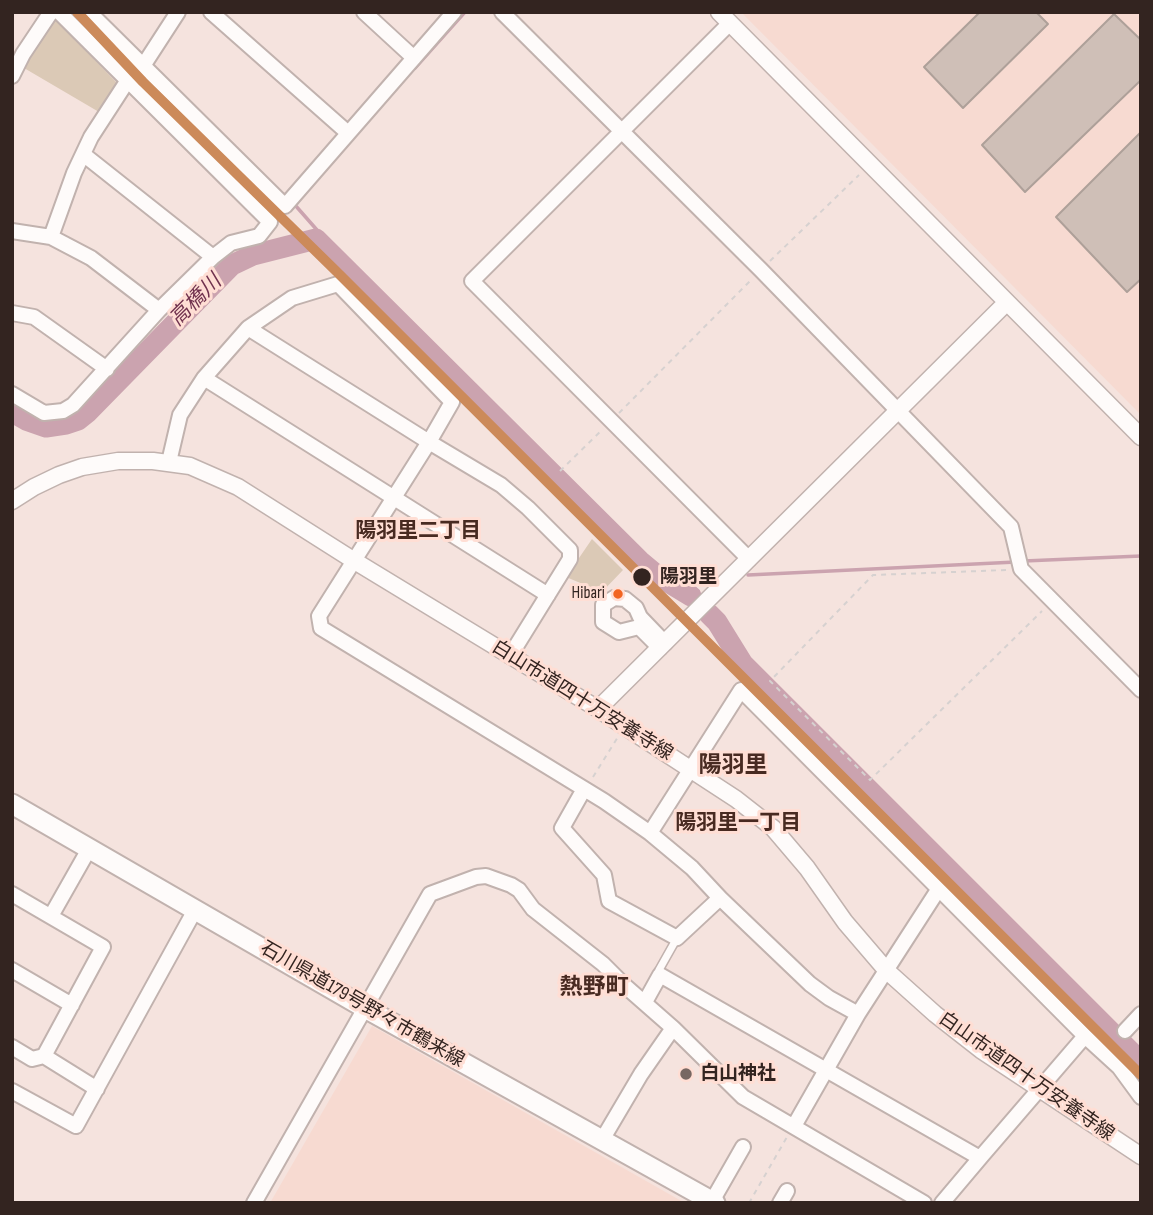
<!DOCTYPE html>
<meta charset="utf-8">
<style>
body{margin:0}
#map{position:relative;width:1153px;height:1215px;overflow:hidden;background:#f5e3de;font-family:"Sofia Sans Condensed",sans-serif}
canvas{display:block}
.frame{position:absolute;inset:0;border:14px solid #332420;pointer-events:none}
</style>
<div id="map">
<canvas width="1153" height="1215"></canvas>
<div class="frame"></div>
</div>
<script>
const context = document.querySelector('canvas').getContext('2d');
context.lineJoin = 'round';
function paint(path, color) {
  context.fillStyle = color;
  context.fill(path, 'evenodd');
}
function poly(rows) {
  const path = new Path2D();
  for (const r of rows) {
    path.moveTo(r[0], r[1]);
    for (let i = 2; i < r.length; i += 2) path.lineTo(r[i], r[i + 1]);
  }
  return path;
}
function trace(path, color, width, dash) {
  context.strokeStyle = color;
  context.lineWidth = width;
  context.lineCap = dash ? 'butt' : 'round';
  context.setLineDash(dash || []);
  context.stroke(path);
}
function drawText(font, color, halo, rows, align = 'center') {
  context.font = font + ' "Sofia Sans Condensed","Noto Sans JP",sans-serif';
  context.lineWidth = 6;
  context.setLineDash([]);
  context.textBaseline = 'middle';
  context.strokeStyle = halo;
  context.fillStyle = color;
  for (const [text, x, y, turn = 0] of rows) {
    context.save();
    context.translate(x, y);
    context.rotate((+turn || 0) * Math.PI / 180);
    context.textAlign = isNaN(turn) ? turn : align;
    if (halo) context.strokeText(text, 0, 0);
    context.fillText(text, 0, 0);
    context.restore();
  }
}
paint(poly([
 [741,12,1141,12,1141,415],
 [372,1026,685,1203,270,1203]
]), '#f7dad1');
paint(poly([
 [55,19,118,84,99,112,24,68],
 [592,539,623,570,602,592,566,577]
]), '#dbc9b6');
trace(poly([
 [415,68,465,12],
 [297,203,295,205,317,230,316,239],
 [1024,561,1141,556],
 [748,575,1016,562],
 [658,576,674,578,716,576]
]), '#cba3af', 3.5);
trace(poly([
 [12,412,26,420,46,427,66,424,78,420,88,412,232,265,253,255,316,239,640,561,658,576,691,596],
 [709,614,717,622,743,664,1141,1062]
]), '#cba3af', 21);
const building = poly([
 [980,12,1036,12,1048,24,963,108,924,67,980,12],
 [1114,14,1141,40,1141,80,1025,192,982,145,1114,14],
 [1141,132,1141,279,1127,292,1056,217,1141,132]
]);
paint(building, '#cfbfb7');
trace(building, '#aea099', 2);
const service = poly([
 [660,975,659,970,677,938]
]);
const minor = poly([
 [89,12,285,206,454,12],
 [211,12,348,133],
 [364,12,414,58],
 [502,12,761,270,1011,527,1021,569,1141,690],
 [730,23,472,281,749,559],
 [143,66,178,12],
 [12,76,23,54,51,12],
 [83,154,213,257],
 [12,231,51,237,91,258,159,310],
 [51,237,74,173,91,137,128,80],
 [12,313,34,317,107,369],
 [248,328,292,298,338,284,452,402,429,442,501,485,528,508,570,550,570,559,510,656],
 [204,378,548,595],
 [12,394,44,413,63,411,73,405,159,310,213,257,231,243,259,236,270,222,59,12],
 [169,462,180,415,204,378,248,328,429,442,319,616,321,628,604,801,650,833,692,868,720,898,810,984,829,998,858,1014],
 [660,648,639,627,619,632,603,622,603,605,614,598,625,599,636,608,640,617,665,643],
 [584,789,562,828,604,875,609,901,677,938,720,898],
 [650,833,741,690,1085,1036,1119,1067,1141,1097],
 [12,894,103,947,44,1056,32,1059,12,1047],
 [51,916,89,849],
 [12,970,72,1005],
 [645,1002,660,975,980,1158,942,1203],
 [1125,1031,1141,1014],
 [44,1056,97,1089],
 [12,1091,76,1126,195,910],
 [794,1126,858,1014,938,890],
 [602,1140,641,1074,673,1028],
 [980,1158,1085,1036],
 [254,1203,430,894,476,877,486,876,511,885,519,890,533,909,603,964,624,985,673,1028,743,1097,924,1203],
 [711,1203,743,1147],
 [780,1203,787,1191]
]);
const tertiary = poly([
 [719,12,1141,437],
 [12,501,34,487,59,475,82,467,118,461,153,461,190,466,238,487,353,560,598,709,736,799,773,828,807,868,845,922,887,971,935,1014,981,1050,1141,1156],
 [598,709,1006,303]
]);
const secondary = poly([
 [12,804,365,1008,715,1203]
]);
trace(service, '#c1b2ae', 10);
trace(minor, '#c1b2ae', 18);
trace(tertiary, '#c1b2ae', 19);
trace(secondary, '#c1b2ae', 23);
trace(poly([
 [770,261,859,175],
 [619,413,751,280],
 [560,471,603,429],
 [1006,570,873,575,770,681,870,780,1042,611],
 [593,777,618,737],
 [749,1203,787,1137]
]), '#d6d1d0', 2, [5, 5]);
trace(service, '#fefbfa', 7);
trace(minor, '#fefbfa', 14);
trace(tertiary, '#fefbfa', 16);
trace(secondary, '#fefbfa', 19);
trace(poly([
 [77,12,143,82,336,271,1141,1075]
]), '#cc8a5a', 10);
for (const [x, y, r, color] of [
 [642,577,10,"#332420"],
 [618,594,6,"#f26522"],
 [686,1074,7,"#776762"]
]) {
  const dot = new Path2D();
  dot.arc(x, y, r, 0, 2 * Math.PI);
  context.fillStyle = color;
  context.fill(dot);
  trace(dot, '#ffded4', 2.5);
}
drawText('17px', '#332420', '#ffded4', [
 ["Hibari",605,594]
], 'right');
drawText('bold 19px', '#332420', '#ffded4', [
 ["陽羽里",660,577]
], 'left');
drawText('19px', '#332420', '#ffded4', [
 ["白山市道四十万安養寺線",582,701,32],
 ["石川県道179号野々市鶴来線",362,1005,30],
 ["白山市道四十万安養寺線",1026,1077,35]
]);
drawText('bold 19px', '#332420', '#ffded4', [
 ["白山神社",700,1074]
], 'left');
drawText('italic 21px', '#71324e', '#ffded4', [
 ["高橋川",196,301,-45]
]);
drawText('bold 21px', '#482a21', '#ffded4', [
 ["陽羽里二丁目",418,532],
 ["陽羽里一丁目",738,824]
]);
drawText('bold 23px', '#482a21', '#ffded4', [
 ["陽羽里",733,766],
 ["熱野町",594,988]
]);
</script>
